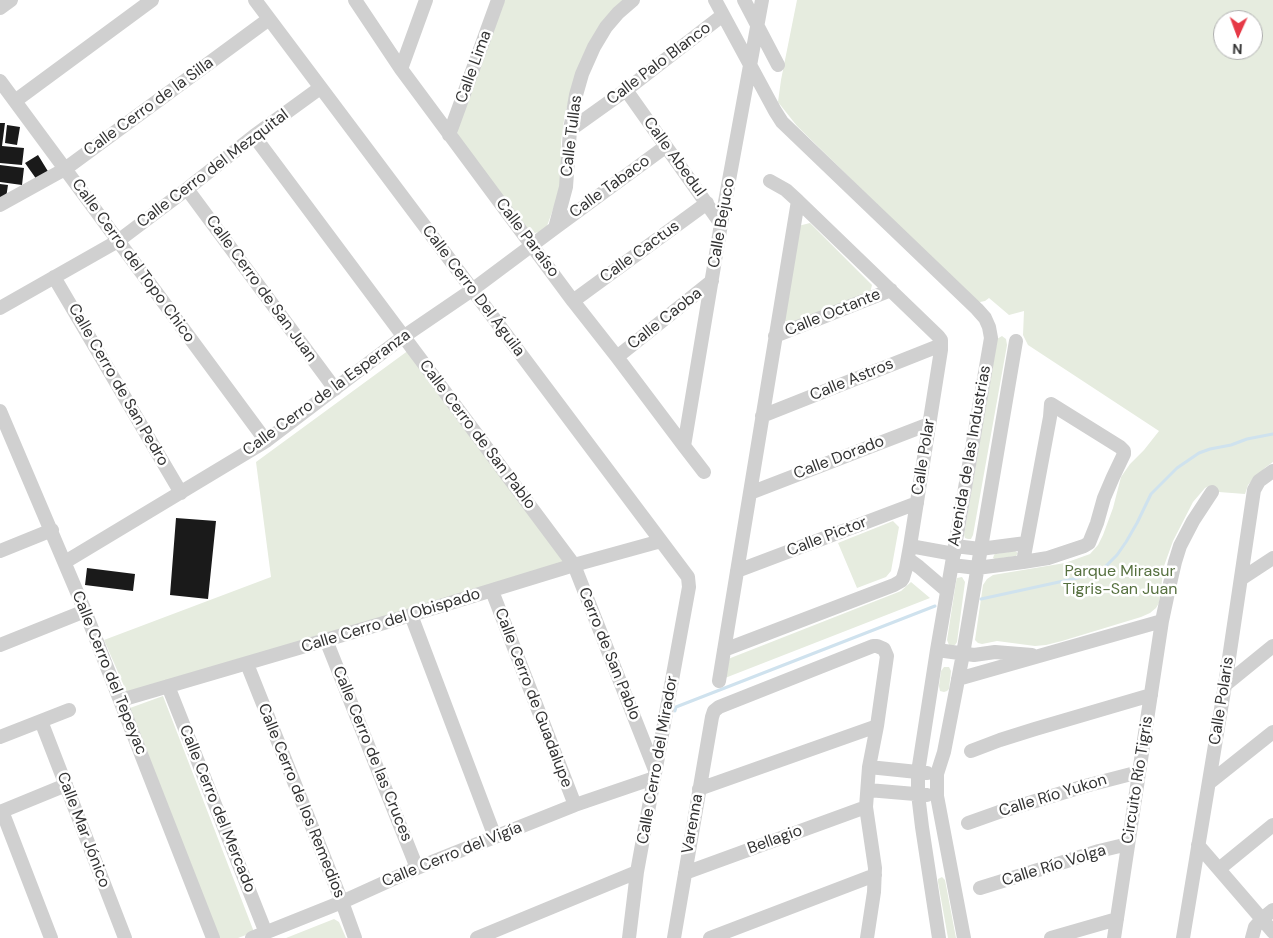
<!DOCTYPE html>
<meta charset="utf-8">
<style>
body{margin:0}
#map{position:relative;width:1273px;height:938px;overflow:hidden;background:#fff;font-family:"DM Sans",sans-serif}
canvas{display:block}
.north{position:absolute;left:1213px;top:10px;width:50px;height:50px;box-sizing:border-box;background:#fff;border:1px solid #adadad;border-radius:50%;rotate:182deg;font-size:14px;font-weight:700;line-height:20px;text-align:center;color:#333}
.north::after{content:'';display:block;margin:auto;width:18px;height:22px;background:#e63946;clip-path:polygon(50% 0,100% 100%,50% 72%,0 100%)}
</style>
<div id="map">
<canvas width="1273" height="938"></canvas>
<div class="north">N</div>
</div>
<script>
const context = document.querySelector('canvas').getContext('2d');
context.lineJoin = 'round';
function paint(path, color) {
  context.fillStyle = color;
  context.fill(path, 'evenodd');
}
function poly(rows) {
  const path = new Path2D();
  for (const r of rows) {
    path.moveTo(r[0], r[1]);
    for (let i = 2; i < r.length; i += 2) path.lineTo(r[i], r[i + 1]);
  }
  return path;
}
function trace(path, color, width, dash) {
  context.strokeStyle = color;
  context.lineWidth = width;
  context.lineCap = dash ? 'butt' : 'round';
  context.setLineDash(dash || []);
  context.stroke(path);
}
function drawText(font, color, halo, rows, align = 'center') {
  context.font = font + ' "DM Sans",sans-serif';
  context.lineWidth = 5;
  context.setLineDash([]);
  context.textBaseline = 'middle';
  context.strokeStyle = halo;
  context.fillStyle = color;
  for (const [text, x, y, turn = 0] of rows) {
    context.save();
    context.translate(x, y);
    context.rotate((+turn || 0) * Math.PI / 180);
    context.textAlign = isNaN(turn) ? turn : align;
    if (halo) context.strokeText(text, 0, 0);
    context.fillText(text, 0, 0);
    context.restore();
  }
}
paint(poly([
 [505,0,630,0,579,70,565,113,561,142,561,187,547,226,541,232,534,233,529,231,457,134,458,128],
 [797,0,1273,0,1273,462,1266,467,1253,479,1248,485,1245,494,1219,492,1218,493,1209,486,1205,488,1193,502,1173,541,1164,566,1159,603,1156,608,1150,613,1141,617,1062,641,1046,645,1035,646,997,641,982,644,978,643,975,640,983,585,987,579,993,575,1065,563,1090,554,1098,545,1103,535,1113,508,1121,477,1130,464,1144,450,1159,431,1028,345,1023,335,1024,311,1009,315,989,298,985,301,980,302,976,301,797,126,778,102,781,80],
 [1223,20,1253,20,1253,50,1223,50],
 [810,223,872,285,870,293,790,324,784,320,798,226],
 [1002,336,1006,339,1007,345,973,535,971,539,968,539,965,538,964,535,997,341,997,339],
 [409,350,569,567,128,695,104,640,271,577,256,462],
 [893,521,899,527,891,571,886,577,857,588,838,543],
 [1015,551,1018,553,1016,556,995,559,993,558,994,555,995,554],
 [962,577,965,582,957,642,955,645,952,646,949,645,947,640,956,582,957,578],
 [911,582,930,598,725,678,728,659,901,591],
 [944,667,949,667,951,671,949,689,947,691,944,692,940,691,939,686,941,671],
 [163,696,254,932,238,938,219,938,130,708],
 [942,877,945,880,956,938,948,938,938,882,938,879],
 [334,919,339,922,346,938,286,938]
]), '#e6ecdf');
trace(poly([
 [981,599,1082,577,1093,574,1103,569,1117,555,1126,542,1137,523,1151,494,1177,468,1199,453,1210,449,1231,445,1247,439,1273,434],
 [675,711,676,707,935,606]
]), '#cfe2ee', 3);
paint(poly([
 [0,123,5,123,2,146,24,148,22,165,0,163],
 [7,125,20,127,17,145,5,143],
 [38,155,49,173,37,180,25,163],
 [0,165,24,168,22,185,0,182],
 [0,184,8,185,6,198,0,197],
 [176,518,216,521,208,599,170,595],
 [87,568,135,574,133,591,85,585]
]), '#1a1a1a');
trace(poly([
 [255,0,688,577,689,587,637,872,629,938],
 [355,0,401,69,573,301,617,357,684,446,704,472],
 [715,0,775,111,782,122,977,309,985,318,989,327,991,338,937,650,918,772,918,794,922,827,939,938],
 [744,0,778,65],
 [0,8,11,0],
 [401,69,426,0],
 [0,81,266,441],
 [626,90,721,224],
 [15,101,152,0],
 [570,130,626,90,723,15],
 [449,135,498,0],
 [254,136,574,565,655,770],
 [187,189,335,389],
 [0,205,65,169,269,19],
 [555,228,566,187,570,130,576,95,582,74,594,47,606,27,618,13,633,0],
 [54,277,181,493],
 [573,301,707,203],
 [0,308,118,241,187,189,254,136,320,88],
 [775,336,891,290],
 [617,357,712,281],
 [1051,404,1120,447,1124,451,1124,454,1113,477,1104,498,1097,523,1089,543,1084,546,1048,558,1023,562,1050,417,1051,404],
 [0,411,85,611,213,938],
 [762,416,941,345],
 [684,446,721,224,762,0],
 [750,493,929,424],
 [910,546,954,554],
 [955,546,980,549,1026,543],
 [0,551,52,530],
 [908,559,919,567,947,591],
 [65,562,266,441,403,337,472,290,555,228,665,147],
 [952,565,977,568,1023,562],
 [737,571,917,503],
 [1241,579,1273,558],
 [492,591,575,805],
 [411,615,495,837],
 [326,640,417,868],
 [0,645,85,611],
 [724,650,894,585,901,581,903,578,906,568,910,546,941,350,941,340,938,336,798,201,786,190,770,181],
 [937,650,974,655,995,652,1032,655],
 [247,664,342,902,355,938],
 [958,679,1162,621],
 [719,681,798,201],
 [1225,685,1273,646],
 [168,686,266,933],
 [121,700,411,615,574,565,661,541],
 [41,721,125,938],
 [0,737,69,710],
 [971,751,1000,740,1035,729,1151,695],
 [869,767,927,773],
 [1209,783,1273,732],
 [699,789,877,726],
 [868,790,927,795],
 [2,811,51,938],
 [0,812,66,785],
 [968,823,999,812,1085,786,1139,772],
 [1198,845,1273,932],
 [1219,869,1273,825],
 [685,873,866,807],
 [980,888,1099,851,1128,844],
 [252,938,342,902,417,868,575,805,654,778],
 [477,938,637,872],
 [674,938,712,717,714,711,719,707,873,646,877,646,884,649,887,656,877,726,869,767,866,807,875,868,874,892,867,938],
 [710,938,875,875],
 [964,938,937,796,937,774,944,752,963,654,1016,341],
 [1051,938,1117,919],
 [1114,938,1162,621,1169,588,1175,562,1180,546,1193,521,1212,492],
 [1183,938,1225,685,1254,490,1259,481,1273,471],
 [1252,938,1255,927,1262,919,1273,910]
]), '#d0d0d0', 14);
drawText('16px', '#333', '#fff', [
 ["Calle Palo Blanco",659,64,-37],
 ["Calle Lima",474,67,-70],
 ["Calle Cerro de la Silla",149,107,-36],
 ["Calle Tullas",572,136,-83],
 ["Calle Abedul",674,157,54],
 ["Calle Cerro del Mezquital",213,169,-37],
 ["Calle Tabaco",610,187,-36],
 ["Calle Bejuco",722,223,-80],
 ["Calle Paraíso",527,238,53],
 ["Calle Cactus",640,252,-36],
 ["Calle Cerro del Topo Chico",133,261,54],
 ["Calle Cerro de San Juan",261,289,54],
 ["Calle Cerro Del Águila",473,291,53],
 ["Calle Octante",833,313,-22],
 ["Calle Caoba",665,319,-38],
 ["Calle Astros",852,380,-22],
 ["Calle Cerro de San Pedro",118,385,60],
 ["Calle Cerro de la Esperanza",327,393,-36],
 ["Calle Cerro de San Pablo",477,435,53],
 ["Avenida de las Industrias",970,456,-80],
 ["Calle Polar",924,457,-81],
 ["Calle Dorado",839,458,-21],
 ["Calle Pictor",827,537,-21],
 ["Calle Cerro del Obispado",391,621,-17],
 ["Cerro de San Pablo",609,654,68],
 ["Calle Cerro del Tepeyac",109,673,68],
 ["Calle Cerro de Guadalupe",533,698,69],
 ["Calle Polaris",1222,701,-81],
 ["Calle Cerro de las Cruces",372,754,68],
 ["Calle Cerro del Mirador",658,760,-80],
 ["Circuito Río Tigris",1138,780,-81],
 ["Calle Río Yukon",1053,796,-17],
 ["Calle Cerro de los Remedios",301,801,68],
 ["Calle Cerro del Mercado",217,809,68],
 ["Varenna",693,824,-80],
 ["Calle Mar Jónico",83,830,69],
 ["Bellagio",775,840,-20],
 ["Calle Cerro del Vigía",452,855,-22],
 ["Calle Río Volga",1054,866,-17]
]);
drawText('16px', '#56703f', '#fff', [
 ["Parque Mirasur",1120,572],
 ["Tigris-San Juan",1120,590]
]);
</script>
